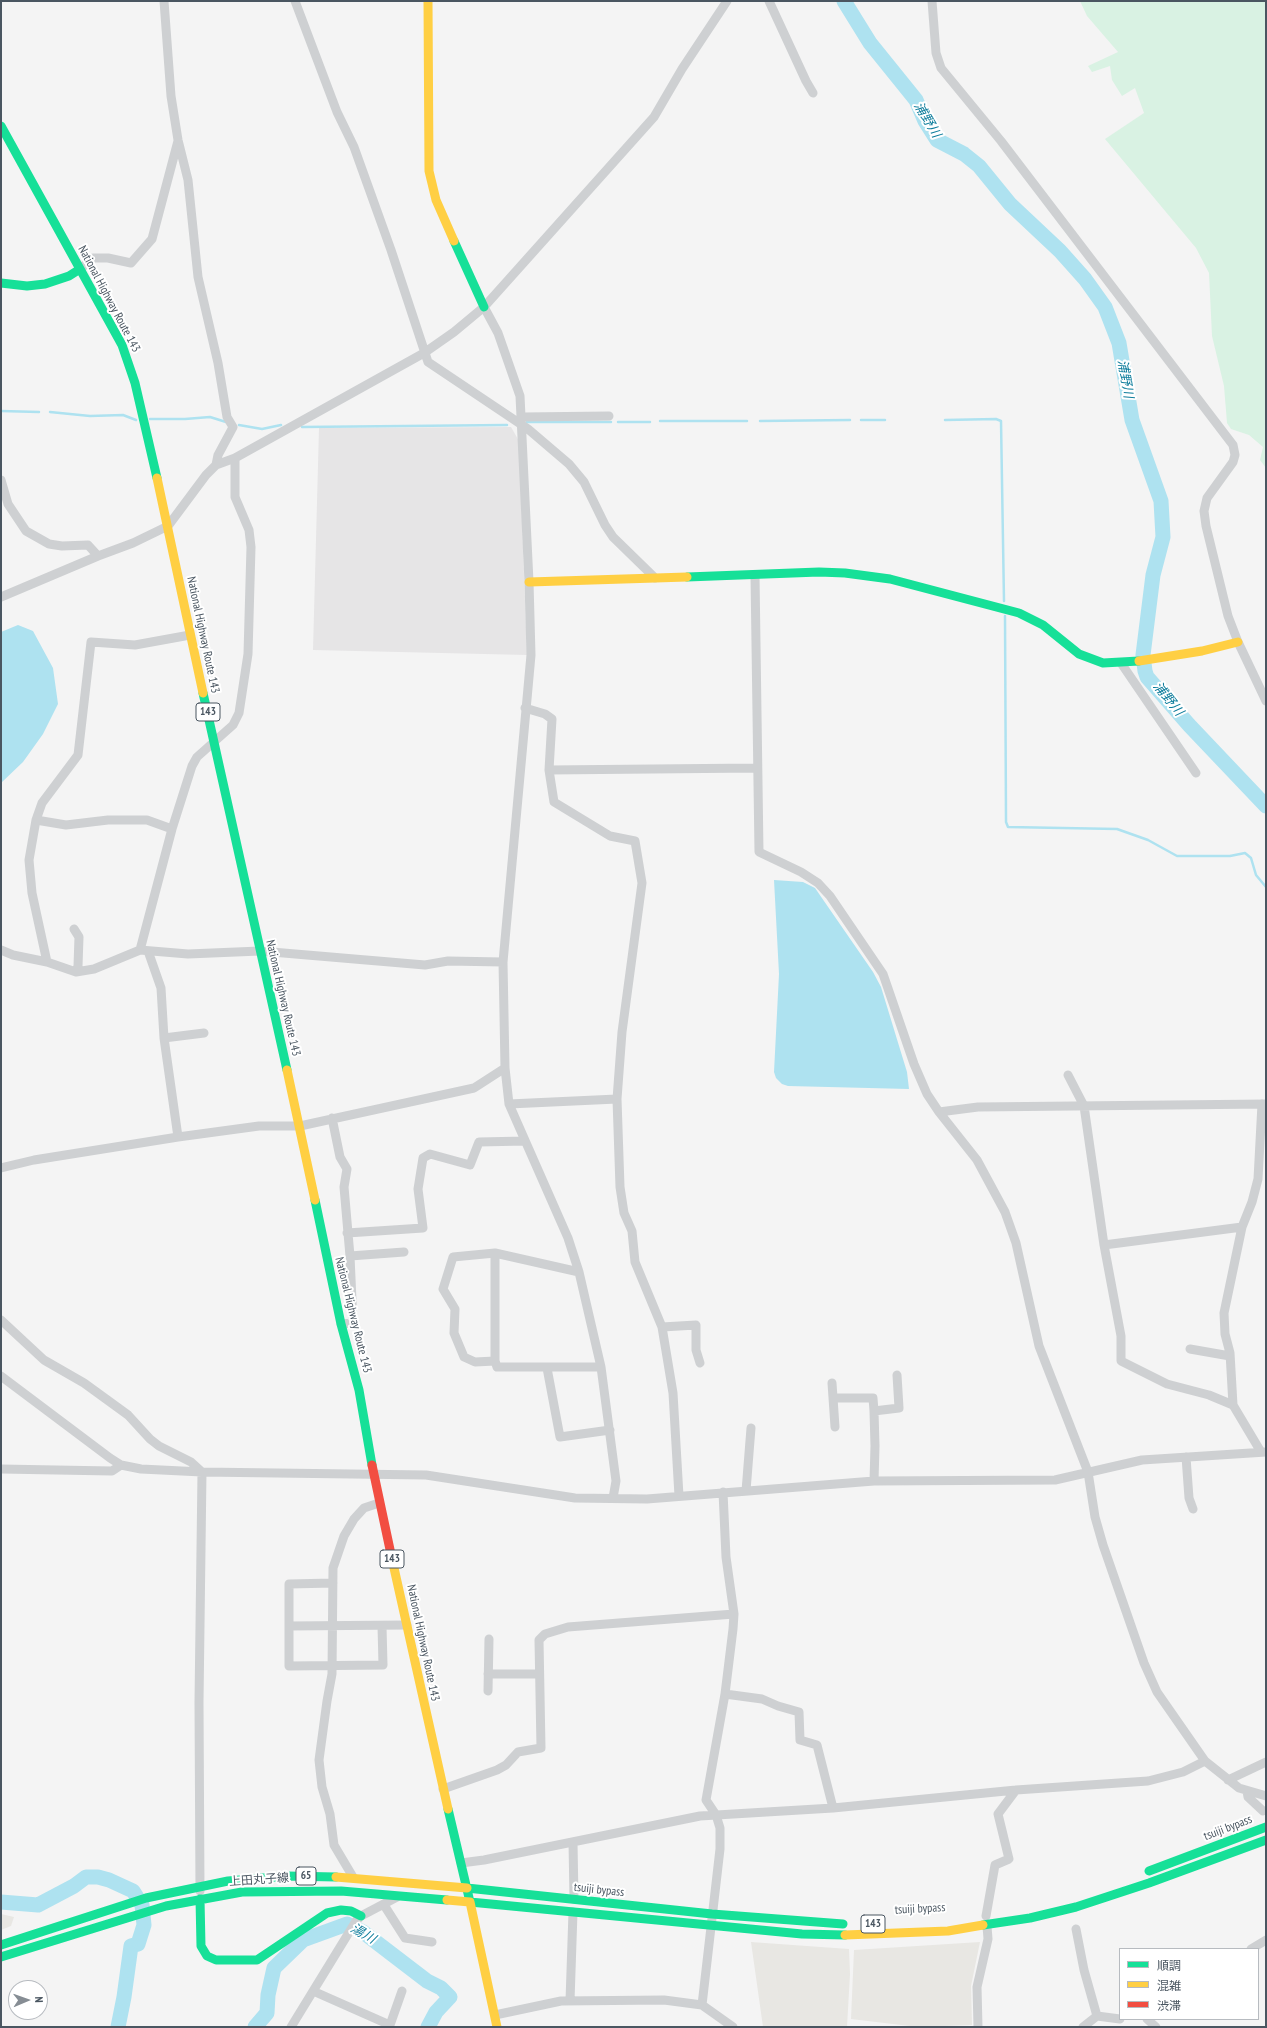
<!DOCTYPE html>
<meta charset="utf-8">
<style>
body{margin:0}
#map{position:relative;width:1267px;height:2028px;overflow:hidden;background:#f4f4f4;font-family:"PT Sans Narrow","Noto Sans JP",sans-serif}
canvas{display:block}
.frame{position:absolute;inset:0;border:2px solid #4a5661;pointer-events:none}
.legend{position:absolute;left:1119px;top:1948px;width:140px;height:72px;box-sizing:border-box;background:#fff;border:1px solid #b7bbc0;margin:0;padding:5px 7px;list-style:none;font-size:12px;color:#4a5661}
.legend li{display:flex;align-items:center;gap:8px;height:20px}
.legend b{width:20px;border:1px solid #b7bbc0}
.north{position:absolute;left:8px;top:1980px;width:40px;height:40px;box-sizing:border-box;background:#fff;border:1px solid #b7bbc0;border-radius:50%;rotate:88deg;font-size:11px;font-weight:700;line-height:16px;text-align:center;color:#4a5661}
.north::after{content:'';display:block;margin:auto;width:14px;height:18px;background:#868d94;clip-path:polygon(50% 0,100% 100%,50% 72%,0 100%)}
</style>
<div id="map">
<canvas width="1267" height="2028"></canvas>
<div class="frame"></div>
<ul class="legend">
<li><b style="height:5px;background:#16e098"></b>順調</li>
<li><b style="height:5px;background:#ffcf43"></b>混雑</li>
<li><b style="height:5px;background:#f24e42"></b>渋滞</li>
</ul>
<div class="north">N</div>
</div>
<script>
const context = document.querySelector('canvas').getContext('2d');
context.lineJoin = 'round';
function paint(path, color) {
  context.fillStyle = color;
  context.fill(path, 'evenodd');
}
function poly(rows) {
  const path = new Path2D();
  for (const r of rows) {
    path.moveTo(r[0], r[1]);
    for (let i = 2; i < r.length; i += 2) path.lineTo(r[i], r[i + 1]);
  }
  return path;
}
function trace(path, color, width, dash) {
  context.strokeStyle = color;
  context.lineWidth = width;
  context.lineCap = dash ? 'butt' : 'round';
  context.setLineDash(dash || []);
  context.stroke(path);
}
function drawText(font, color, halo, rows, align = 'center') {
  context.font = font + ' "PT Sans Narrow","Noto Sans JP",sans-serif';
  context.lineWidth = 4;
  context.setLineDash([]);
  context.textBaseline = 'middle';
  context.strokeStyle = halo;
  context.fillStyle = color;
  for (const [text, x, y, turn = 0] of rows) {
    context.save();
    context.translate(x, y);
    context.rotate((+turn || 0) * Math.PI / 180);
    context.textAlign = isNaN(turn) ? turn : align;
    if (halo) context.strokeText(text, 0, 0);
    context.fillText(text, 0, 0);
    context.restore();
  }
}
paint(poly([
 [1,1914,14,1917,11,1926,1,1930],
 [751,1942,849,1949,850,1974,847,2027,763,2027],
 [980,1942,971,1986,972,2025,918,2027,851,2019,854,1950]
]), '#e8e7e3');
paint(poly([
 [511,427,519,441,527,655,313,650,319,428]
]), '#e6e5e6');
paint(poly([
 [1080,1,1266,1,1266,468,1260,460,1263,447,1249,435,1231,429,1227,423,1224,386,1212,336,1209,273,1196,248,1105,139,1144,113,1135,88,1122,96,1112,80,1110,66,1092,72,1088,66,1118,52,1087,16]
]), '#d9f2e3');
paint(poly([
 [18,625,33,631,53,668,58,704,43,734,23,762,1,783,1,632],
 [774,880,803,882,815,888,873,972,881,987,907,1072,909,1089,788,1086,782,1084,776,1078,774,1072,779,974]
]), '#aee2f0');
trace(poly([
 [1,411,39,412],
 [50,412,90,416,123,415,136,420],
 [150,419,185,419,210,417,226,422],
 [861,420,885,420],
 [945,420,996,419,1001,421,1004,601],
 [660,421,747,421],
 [760,421,850,420],
 [527,422,611,422],
 [618,422,650,422],
 [239,425,262,429,281,425],
 [302,427,507,425],
 [1005,616,1006,822,1008,827,1117,829,1148,840,1177,856,1230,856,1245,853,1251,858,1256,875,1266,887]
]), '#aee2f0', 2.5);
trace(poly([
 [844,1,870,43,916,100,925,121,937,140,964,154,979,166,1010,204,1060,251,1085,279,1105,307,1119,343,1132,420,1161,501,1163,537,1153,575,1143,655,1145,671,1147,677,1189,725,1266,806],
 [1,1902,38,1905,74,1886,86,1877,98,1877,109,1880,133,1891,142,1905,144,1925,138,1944,131,1946,124,1997,118,2027],
 [255,2027,267,2013,268,1995,274,1968,303,1940,347,1924,363,1932,427,1981,441,1988,450,1997,436,2012,428,2027]
]), '#aee2f0', 15);
trace(poly([
 [164,1,171,96,178,140,188,180,198,277,218,363,227,417,233,427,218,455,216,465],
 [295,1,337,112,354,147,391,250,428,362,528,429,569,464,584,482,605,525,613,537,655,578],
 [769,1,806,81,813,93],
 [932,1,936,53,941,68,1001,141,1233,445,1235,455,1233,462,1207,498,1204,511,1206,526,1228,616,1238,642,1266,701],
 [80,269,93,258,108,258,131,263,152,239,178,141],
 [484,307,498,333,520,396,529,582,531,655,503,962,505,1068,509,1104,568,1238,579,1272,601,1367,616,1481,613,1498],
 [523,417,609,416],
 [1,480,8,504,26,531,49,544,62,546,88,545,98,556],
 [755,575,759,852,801,872,818,883,830,896,883,974,914,1064,927,1094,939,1112,977,1160,1005,1212,1016,1243,1039,1346,1088,1472,1095,1517,1103,1545,1144,1663,1157,1692,1205,1761,1239,1788,1266,1796],
 [1,597,98,556,133,543,168,526,206,475,216,465,235,458,424,353,454,332,484,307,654,117,682,69,727,1],
 [1121,663,1196,773],
 [525,708,545,714,552,719,549,770,554,802,610,836,635,841,642,883,622,1032,617,1099,620,1187,624,1213,632,1231,635,1262,662,1327,673,1393,679,1496],
 [549,770,756,768],
 [36,820,66,825,108,820,147,820,172,829],
 [74,929,79,937,78,966,76,972],
 [1,950,13,955,47,962,76,972,94,969,140,950,188,954,260,951,425,965,448,961,503,962],
 [140,950,172,829,192,766,197,757,233,725,239,713,248,654,251,547,249,530,235,497,235,458],
 [148,951,161,988,164,1038,178,1137],
 [47,962,32,893,29,860,36,820,42,803,78,755,91,642,135,645,190,635],
 [164,1038,204,1033],
 [1068,1075,1084,1106,1104,1245,1121,1336,1121,1361,1167,1384,1209,1395,1233,1405],
 [509,1104,617,1099],
 [939,1112,978,1107,1266,1104],
 [332,1118,340,1157,347,1169,344,1187,350,1256,353,1323,341,1324],
 [1,1168,34,1160,178,1137,259,1126,300,1126,474,1088,505,1068],
 [347,1233,423,1228,418,1189,423,1158,430,1154,470,1165,479,1142,525,1141],
 [1104,1245,1242,1227],
 [495,1253,495,1361,497,1367,601,1367],
 [350,1256,404,1252],
 [1,1320,44,1360,84,1383,128,1415,150,1439,159,1446,191,1462,202,1472,199,1702,200,1891],
 [662,1327,696,1325,696,1350,700,1363],
 [1190,1349,1230,1356],
 [495,1361,475,1362,464,1357,454,1333,455,1309,443,1289,453,1257,495,1253,579,1272],
 [547,1368,560,1437,610,1430],
 [1,1376,110,1458,121,1465,141,1469,202,1472,426,1475,575,1498,647,1499,874,1481,1055,1480,1142,1460,1266,1452],
 [832,1383,835,1427],
 [833,1398,873,1398,874,1411],
 [1261,1452,1233,1405,1230,1353,1225,1334,1224,1313,1242,1227,1252,1202,1258,1179,1262,1104],
 [1186,1457,1189,1498,1193,1509],
 [1,1469,112,1471,121,1465],
 [874,1481,875,1446,874,1411,899,1408,897,1375],
 [746,1491,751,1428],
 [333,1583,289,1584,289,1666,383,1665,382,1626],
 [289,1626,407,1625],
 [488,1674,539,1674],
 [488,1691,489,1639],
 [725,1694,762,1699,778,1706,799,1712,800,1740,817,1745,833,1808],
 [1228,1780,1266,1762],
 [443,1789,497,1770,506,1765,518,1752,541,1748,539,1640,545,1634,568,1627,734,1614],
 [1247,1791,1248,1797,1263,1811],
 [573,1842,574,1899],
 [461,1863,484,1860,700,1816,833,1808,1016,1790,1148,1781,1183,1772,1205,1761],
 [353,1877,334,1845,330,1814,322,1787,319,1760,327,1701,332,1674,333,1568,344,1536,354,1519,364,1508,379,1503],
 [384,1905,405,1938,432,1942],
 [986,1916,995,1865,1009,1859,998,1814,1016,1790],
 [1076,1929,1084,1970,1097,2016],
 [1251,1949,1266,1940],
 [313,1991,390,2025,402,1991],
 [570,2001,573,1912],
 [702,2005,720,1849,720,1828,716,1815,706,1800,725,1694,733,1629,734,1614,726,1557,723,1492],
 [495,2015,561,2001,664,2000,702,2005,733,2027],
 [1147,2019,1156,2027],
 [291,2027,356,1921,361,1916,397,1897],
 [978,2027,977,1987,988,1939,987,1926],
 [1083,2027,1097,2016,1120,2019]
]), '#ced0d2', 9);
trace(poly([
 [1,126,122,345,135,383,157,478],
 [454,241,484,307],
 [1,283,27,286,45,284,69,276,80,269],
 [687,577,819,572,845,573,890,579,1019,613,1043,625,1079,654,1103,663,1139,661],
 [203,693,287,1070],
 [315,1200,341,1324,359,1390,372,1465],
 [448,1809,470,1902,802,1934,845,1935],
 [1149,1871,1266,1827],
 [467,1888,712,1914,843,1924],
 [200,1899,201,1946,207,1956,216,1960,257,1960,327,1913,341,1910,351,1911,361,1916],
 [983,1925,1030,1918,1076,1907,1149,1883,1266,1840],
 [1,1945,146,1898,228,1881,287,1876,336,1877],
 [1,1957,166,1906,242,1892,341,1891,447,1900]
]), '#16e098', 9);
trace(poly([
 [428,1,429,171,436,200,454,241],
 [157,478,203,693],
 [529,582,687,577],
 [1139,661,1202,651,1238,642],
 [287,1070,315,1200],
 [392,1559,448,1809],
 [336,1877,467,1888],
 [447,1900,470,1902,497,2027],
 [845,1935,948,1931,983,1925]
]), '#ffcf43', 9);
trace(poly([
 [372,1465,392,1559]
]), '#f24e42', 9);
for (const [x, y, w] of [
 [208,712,24],
 [392,1559,24],
 [306,1876,20],
 [873,1924,24]
]) {
  const box = new Path2D();
  box.roundRect(x - w / 2, y - 9, w, 18, 3);
  context.fillStyle = '#fff';
  context.fill(box);
  trace(box, '#4a5661', 1);
}
drawText('bold 11px', '#4a5661', null, [
 ["143",208,712],
 ["143",392,1559],
 ["65",306,1876],
 ["143",873,1924]
]);
drawText('12px', '#4a5661', '#fff', [
 ["National Highway Route 143",109,299,62],
 ["National Highway Route 143",203,635,78],
 ["National Highway Route 143",283,998,77],
 ["National Highway Route 143",353,1315,76],
 ["National Highway Route 143",423,1643,78],
 ["tsuiji bypass",1228,1828,-21],
 ["上田丸子線",259,1880,-4],
 ["tsuiji bypass",599,1890,6],
 ["tsuiji bypass",920,1909,-3]
]);
drawText('italic 13px', '#0c7c9b', '#fff', [
 ["浦野川",927,120,59],
 ["浦野川",1125,379,80],
 ["浦野川",1168,699,51],
 ["湯川",363,1934,30]
]);
</script>
